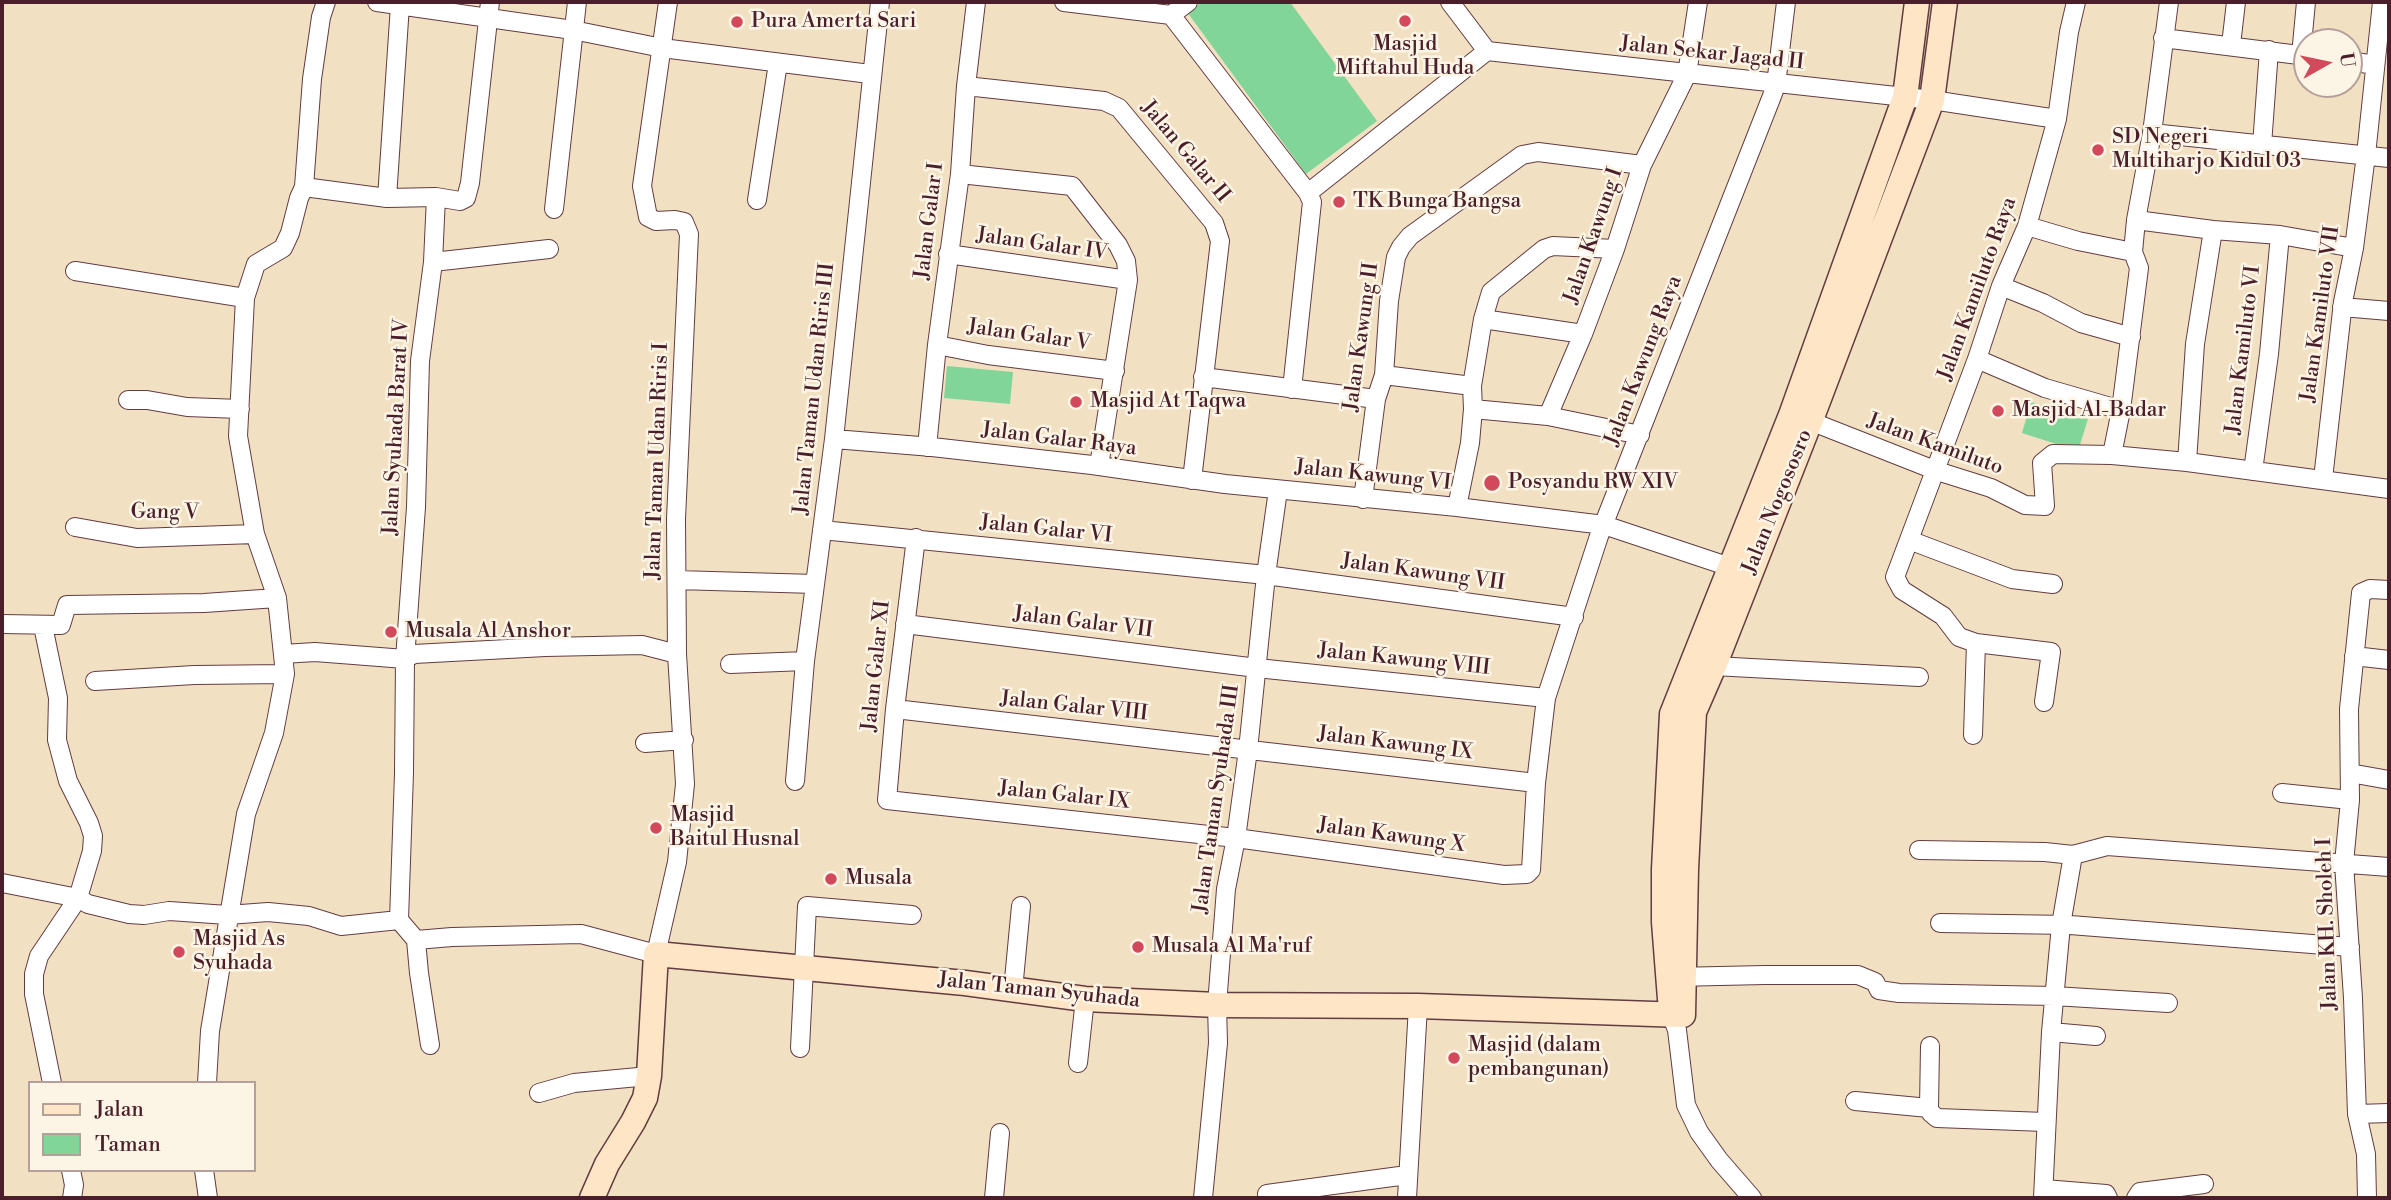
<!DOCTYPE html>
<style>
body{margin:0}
#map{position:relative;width:2391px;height:1200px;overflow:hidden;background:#f1e1c2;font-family:"Libre Bodoni",serif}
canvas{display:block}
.frame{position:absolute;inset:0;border:4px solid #4a1f2b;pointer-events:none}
.legend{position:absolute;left:28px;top:1081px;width:228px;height:91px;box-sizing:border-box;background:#fcf5e5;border:2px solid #b59f9b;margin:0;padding:9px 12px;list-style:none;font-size:21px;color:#4a1f2b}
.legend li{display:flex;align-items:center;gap:14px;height:35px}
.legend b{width:35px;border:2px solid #b59f9b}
.north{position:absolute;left:2293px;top:28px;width:70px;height:70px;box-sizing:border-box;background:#fcf5e5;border:2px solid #b59f9b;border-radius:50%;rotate:81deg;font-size:19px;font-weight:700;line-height:28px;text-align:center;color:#4a1f2b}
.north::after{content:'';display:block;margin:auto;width:24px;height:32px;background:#d1495b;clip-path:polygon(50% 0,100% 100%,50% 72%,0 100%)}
</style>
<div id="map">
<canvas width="2391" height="1200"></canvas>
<div class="frame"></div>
<ul class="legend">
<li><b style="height:9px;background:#fde5c5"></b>Jalan</li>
<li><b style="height:19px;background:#81d598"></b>Taman</li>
</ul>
<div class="north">U</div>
</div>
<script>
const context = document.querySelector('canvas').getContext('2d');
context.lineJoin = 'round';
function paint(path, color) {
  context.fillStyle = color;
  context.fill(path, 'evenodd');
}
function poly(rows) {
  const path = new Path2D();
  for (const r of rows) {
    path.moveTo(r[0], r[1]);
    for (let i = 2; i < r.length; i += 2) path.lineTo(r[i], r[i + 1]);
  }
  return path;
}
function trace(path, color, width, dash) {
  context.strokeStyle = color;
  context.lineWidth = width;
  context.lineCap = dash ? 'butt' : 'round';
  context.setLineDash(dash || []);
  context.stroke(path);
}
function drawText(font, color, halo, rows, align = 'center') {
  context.font = font + ' "Libre Bodoni",serif';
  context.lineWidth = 5;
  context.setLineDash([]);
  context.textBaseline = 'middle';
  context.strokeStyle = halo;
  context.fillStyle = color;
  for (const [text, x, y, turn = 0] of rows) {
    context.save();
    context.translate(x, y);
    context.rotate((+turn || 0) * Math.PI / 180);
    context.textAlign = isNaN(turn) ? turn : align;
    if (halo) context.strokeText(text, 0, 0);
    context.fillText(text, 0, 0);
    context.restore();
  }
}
paint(poly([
 [1202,2,1290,2,1377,121,1306,174,1187,12],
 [947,366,1013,372,1010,404,944,398],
 [2031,402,2088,419,2078,451,2022,433]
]), '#81d598');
const street = poly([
 [377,2,573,30,662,48,870,74],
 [1064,2,1171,15],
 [1188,2,1171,15,1308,193,1487,51],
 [1450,2,1487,51],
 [2163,38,2307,56],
 [2231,45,2236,2],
 [1487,51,1932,100,2057,119],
 [2301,55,2306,2],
 [2349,61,2375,65],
 [966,86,1104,101,1119,108,1214,223,1220,241,1192,480],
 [2152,133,2389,158],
 [2262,145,2269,50],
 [960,174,1072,186,1118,245,1126,261,1128,280,1099,466],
 [304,187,387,198,436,197,460,201,466,198,470,183,490,2],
 [387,198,400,5],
 [757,200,778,63],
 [554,209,577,2],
 [2136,220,2213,230,2280,235,2354,248],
 [2027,226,2078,241,2133,252],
 [948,254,1128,280],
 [433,262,549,249],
 [75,271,245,298],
 [2001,286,2043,303,2081,323,2131,337],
 [2342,307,2389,311],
 [1483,319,1583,334],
 [937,345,988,355,1115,371],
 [1977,359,2045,388,2121,410],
 [1384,375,1472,386],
 [1203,377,1376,399],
 [1292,389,1312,202,1308,193],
 [128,400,147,400,187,407,240,409],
 [1473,409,1548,416,1640,435],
 [1548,416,1583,334,1615,249,1642,165,1687,74,1698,2],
 [1810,421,1937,471,1991,488,2025,505,2045,506,2042,463,2053,454,2112,455,2187,462,2389,489],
 [834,439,932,447,1092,465,1225,484,1457,507,1604,525,1739,570],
 [927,447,937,345,960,174,966,86,976,2],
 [2112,455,2121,410,2139,268,2133,252,2136,220,2152,133,2169,2],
 [2187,462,2195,344,2213,230],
 [2253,471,2269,354,2280,235],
 [2323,479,2343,302,2354,248,2366,155,2382,2],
 [1363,499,1376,399,1384,375,1389,301,1396,257,1401,247,1410,236,1522,155,1538,152,1642,165],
 [1457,507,1470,443,1473,409,1472,386,1483,319,1491,292,1544,249,1553,246,1615,249],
 [75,527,137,538,255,534],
 [822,530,1266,575,1574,617],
 [916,538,895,709,887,800,1236,838,1504,875,1527,874,1531,870,1536,783,1546,698,1599,536,1772,96,1776,85,1786,2],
 [1909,540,2012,579,2053,584],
 [677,580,815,584],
 [2,624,61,625,67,605,204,603,277,598],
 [905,624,1257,668,1546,698],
 [43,626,58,698,57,740,68,781,89,823,93,836,92,851,78,898,39,956,34,974,34,994,52,1083],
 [283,654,315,652,405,659,414,654,545,647,642,645,677,654],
 [2354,656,2389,660],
 [730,664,805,661],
 [1714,666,1919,677],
 [95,681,194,675,285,674],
 [2044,702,2051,652,1976,643,1959,637,1943,616,1902,590,1895,577,1977,359,2001,286,2027,226,2057,119,2069,32,2076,2],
 [895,709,1536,783],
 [1973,735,1976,643],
 [645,743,684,740],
 [2350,773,2389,780],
 [795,781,805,661,834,439,880,2],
 [2282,793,2350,800],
 [1919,850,2045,852,2073,855,2107,846,2389,867],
 [2,883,78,898,88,904,129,914,144,915,169,911,228,915,268,912,309,916,341,926,399,920],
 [1940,923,2070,925,2350,947],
 [416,940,452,937,581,934,656,954,677,862,685,784,677,654,676,519,689,234,684,222,675,220,656,221,648,217,642,186,668,2],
 [1674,977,1765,975,1858,975,1875,982,1879,990,1899,993,2054,996,2168,1003],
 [1013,990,1021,906],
 [1671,1014,1677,1030,1686,1105,1699,1132,1719,1160,1752,1198],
 [2051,1032,2096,1036],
 [430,1045,419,973,416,940,399,920,404,773,405,659,416,507,420,361,433,262,436,197],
 [1930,1046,1929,1108,1931,1113,1937,1118,2045,1122],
 [800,1048,807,906,912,915],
 [1078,1063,1085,999],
 [207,1083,210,1031,246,814,274,733,285,674,277,598,255,534,238,436,245,298,256,264,283,248,290,233,299,198,304,187,312,79,321,17,326,2],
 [539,1093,574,1083,649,1076],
 [1855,1101,1929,1108],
 [2357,1114,2389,1113],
 [71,1170,74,1185,72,1198],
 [204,1170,208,1198],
 [2044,1189,2106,1194,2108,1198],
 [1267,1194,1407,1175],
 [994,1198,1000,1133],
 [1203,1198,1218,1043,1217,1005,1226,889,1236,838,1248,750,1266,575,1278,490],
 [1407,1198,1418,1006],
 [2043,1198,2051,1032,2061,925,2073,855],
 [2136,1198,2140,1192,2204,1184],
 [2367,1198,2366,1154,2357,1114,2353,998,2344,863,2350,800,2349,709,2361,593,2370,589,2389,590]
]);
const secondary = poly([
 [1670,999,1664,922,1664,869,1672,714,1791,415,1905,97,1917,2],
 [592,1198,607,1164,633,1122,645,1098,649,1076,656,954,965,983,1085,999,1217,1005,1418,1006,1683,1015,1686,869,1694,712,1714,666,1815,409,1932,100,1945,2]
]);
trace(street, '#633c42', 20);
trace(secondary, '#633c42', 27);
trace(street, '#fff', 18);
trace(secondary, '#fde5c5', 24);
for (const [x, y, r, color] of [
 [1405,21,7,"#d1495b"],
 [737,22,7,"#d1495b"],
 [2098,150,7,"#d1495b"],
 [1339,202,7,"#d1495b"],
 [1076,402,7,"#d1495b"],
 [1998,411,7,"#d1495b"],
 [1492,483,9,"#d1495b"],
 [391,632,7,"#d1495b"],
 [656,828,7,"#d1495b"],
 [831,879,7,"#d1495b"],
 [1138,947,7,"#d1495b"],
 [179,952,7,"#d1495b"],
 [1454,1058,7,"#d1495b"]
]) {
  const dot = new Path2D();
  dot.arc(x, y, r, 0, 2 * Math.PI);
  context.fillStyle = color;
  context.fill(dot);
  trace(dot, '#fcf5e5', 2.5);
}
drawText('21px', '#4a1f2b', '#fcf5e5', [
 ["Pura Amerta Sari",751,22],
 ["Masjid",1405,45,"center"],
 ["Miftahul Huda",1405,69,"center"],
 ["SD Negeri",2112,138],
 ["Multiharjo Kidul 03",2112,162],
 ["TK Bunga Bangsa",1353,202],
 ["Masjid At Taqwa",1090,402],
 ["Masjid Al-Badar",2012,411],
 ["Posyandu RW XIV",1508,483],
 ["Musala Al Anshor",405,632],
 ["Masjid",670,816],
 ["Baitul Husnal",670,840],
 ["Musala",845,879],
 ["Masjid As",193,940],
 ["Syuhada",193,964],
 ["Musala Al Ma'ruf",1152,947],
 ["Masjid (dalam",1468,1046],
 ["pembangunan)",1468,1070]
], 'left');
drawText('21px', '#4a1f2b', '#fcf5e5', [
 ["Jalan Sekar Jagad II",1712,54,6],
 ["Jalan Galar II",1185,152,50],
 ["Jalan Galar I",930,221,-83],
 ["Jalan Kawung I",1594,236,-71],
 ["Jalan Galar IV",1042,245,8],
 ["Jalan Kamiluto Raya",1978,289,-70],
 ["Jalan Kamiluto VII",2321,314,-82],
 ["Jalan Galar V",1029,336,8],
 ["Jalan Kawung II",1362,337,-82],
 ["Jalan Kamiluto VI",2244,350,-83],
 ["Jalan Kawung Raya",1644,361,-69],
 ["Jalan Taman Udan Riris III",815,389,-84],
 ["Jalan Syuhada Barat IV",397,427,-87],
 ["Jalan Galar Raya",1059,440,7],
 ["Jalan Kamiluto",1935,445,20],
 ["Jalan Taman Udan Riris I",658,461,-88],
 ["Jalan Kawung VI",1373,476,6],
 ["Jalan Nogososro",1778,502,-68],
 ["Gang V",165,513,1],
 ["Jalan Galar VI",1046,530,6],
 ["Jalan Kawung VII",1423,573,8],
 ["Jalan Galar VII",1083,623,7],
 ["Jalan Kawung VIII",1404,660,6],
 ["Jalan Galar XI",877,666,-84],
 ["Jalan Galar VIII",1074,707,6],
 ["Jalan Kawung IX",1395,744,7],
 ["Jalan Galar IX",1064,796,6],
 ["Jalan Taman Syuhada III",1217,799,-82],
 ["Jalan Kawung X",1391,836,8],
 ["Jalan KH. Sholeh I",2328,924,-92],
 ["Jalan Taman Syuhada",1039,991,6]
]);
</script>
